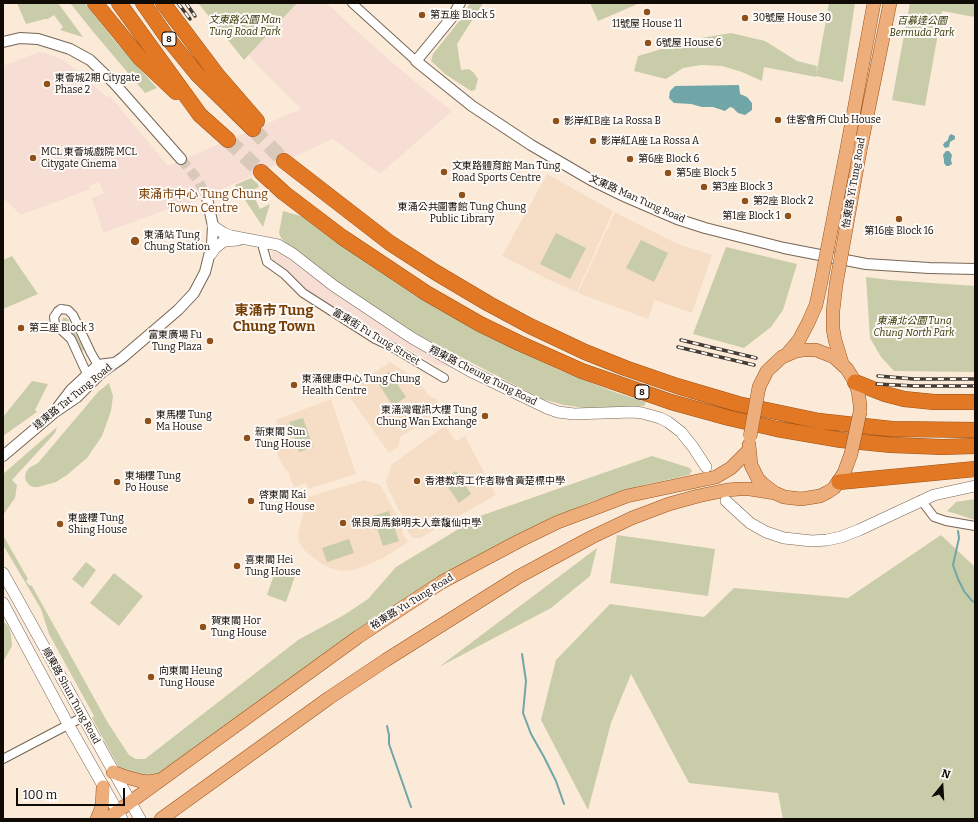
<!DOCTYPE html>
<meta charset="utf-8">
<style>
body{margin:0}
#map{position:relative;width:978px;height:822px;overflow:hidden;background:#fcead8;font-family:Bitter,serif}
canvas{display:block}
.frame{position:absolute;inset:0;border:4px solid #110b06;pointer-events:none}
.north{position:absolute;left:922px;top:766px;width:40px;height:40px;-webkit-text-stroke:3px #fefaf7;paint-order:stroke;rotate:18deg;font-size:11px;font-weight:700;line-height:16px;text-align:center;color:#110b06}
.north::after{content:'';display:block;margin:auto;width:14px;height:18px;background:#110b06;clip-path:polygon(50% 0,100% 100%,50% 72%,0 100%)}
.scale{position:absolute;left:16px;top:788px;width:109px;height:18px;box-sizing:border-box;border:2px solid #110b06;border-top:0;padding-left:5px;font-size:12px;line-height:14px;white-space:nowrap;color:#110b06;-webkit-text-stroke:3px #fefaf7;paint-order:stroke}
</style>
<div id="map">
<canvas width="978" height="822"></canvas>
<div class="frame"></div>
<div class="north">N</div>
<div class="scale">100 m</div>
</div>
<script>
const context = document.querySelector('canvas').getContext('2d');
context.lineJoin = 'round';
function paint(path, color) {
  context.fillStyle = color;
  context.fill(path, 'evenodd');
}
function poly(rows) {
  const path = new Path2D();
  for (const r of rows) {
    path.moveTo(r[0], r[1]);
    for (let i = 2; i < r.length; i += 2) path.lineTo(r[i], r[i + 1]);
  }
  return path;
}
function trace(path, color, width, dash) {
  context.strokeStyle = color;
  context.lineWidth = width;
  context.lineCap = dash ? 'butt' : 'round';
  context.setLineDash(dash || []);
  context.stroke(path);
}
function drawText(font, color, halo, rows, align = 'center') {
  context.font = font + ' Bitter,"Noto Sans TC",serif';
  context.lineWidth = 4;
  context.setLineDash([]);
  context.textBaseline = 'middle';
  context.strokeStyle = halo;
  context.fillStyle = color;
  for (const [text, x, y, turn = 0] of rows) {
    context.save();
    context.translate(x, y);
    context.rotate((+turn || 0) * Math.PI / 180);
    context.textAlign = isNaN(turn) ? turn : align;
    if (halo) context.strokeText(text, 0, 0);
    context.fillText(text, 0, 0);
    context.restore();
  }
}
paint(poly([
 [297,3,327,3,353,28,414,81,452,111,380,174,333,139,196,201,168,209,103,233,92,198,104,193,99,182,89,186,90,189,21,215,3,198,3,66,39,52,49,54,62,60,77,70,107,97,110,96,168,166,301,109,253,61,249,54],
 [271,251,282,254,315,279,398,334,449,364,452,368,446,366,436,365,406,348,378,337,304,289,275,262,272,258]
]), '#f6ded4');
paint(poly([
 [547,174,613,211,577,292,547,279,502,256],
 [615,212,675,243,712,255,692,313,655,300,648,319,578,293],
 [390,362,418,380,428,395,438,400,437,407,433,414,423,423,400,437,399,446,389,453,346,392],
 [331,399,356,474,308,489,306,483,294,487,288,472,281,463,277,453,276,447,282,446,276,420],
 [445,426,456,441,465,436,496,495,420,538,413,538,408,532,403,517,395,503,386,484,386,480,389,475,391,465],
 [365,480,369,482,379,484,381,486,391,505,399,519,403,534,408,542,383,558,363,567,352,570,341,571,330,568,320,563,304,550,299,542,298,533,308,497]
]), '#f5ddc6');
paint(poly([
 [17,3,58,3,83,37,60,30,63,27,54,15,48,19,45,19,26,24],
 [70,3,85,3,114,40,157,88,145,93,95,34],
 [198,3,297,3,244,60],
 [470,3,483,3,457,44,461,70,469,69,473,72,478,79,475,90,471,91,445,74,431,61,433,54,460,20],
 [590,3,640,3,598,21],
 [829,3,855,3,843,82,816,76],
 [910,3,975,3,975,17,942,11,925,106,892,100],
 [731,33,765,41,797,61,817,66,816,77,764,67,762,81,742,72,722,66,701,65,683,68,666,79,634,71,638,56,695,39],
 [251,178,258,184,259,187,251,191,260,209,270,204,263,227,235,185],
 [283,211,304,217,362,260,414,295,485,335,559,370,617,393,646,402,644,406,585,408,564,405,542,399,420,336,350,291,287,244,281,238,279,233],
 [556,233,586,248,570,279,540,264],
 [641,240,668,253,654,282,626,268],
 [726,247,797,264,783,310,771,327,744,348,693,334],
 [12,256,38,294,3,309,3,260],
 [866,277,890,280,975,286,975,372,894,371,881,357,870,338],
 [63,317,68,319,84,350,81,351,69,329,62,322],
 [389,372,406,397,393,406,376,380],
 [32,381,48,384,35,410,37,412,3,436,3,417],
 [109,383,113,396,111,411,102,436,87,458,67,475,56,482,38,487,33,487,29,485,26,481,25,477,26,472,29,468,38,463,98,392],
 [303,418,313,447,299,452,289,422],
 [57,427,55,433,12,480,17,485,15,498,3,515,3,474],
 [652,456,690,468,692,471,689,475,644,485,590,502,536,527,151,780,123,771,118,766,92,718,94,716,49,634,41,609,3,545,3,535,28,579,26,581,29,585,32,586,108,723,129,755,136,759,145,759,298,640,344,615,368,599,396,567,480,516],
 [456,471,471,494,459,503,443,480],
 [975,499,975,520,947,511,956,502],
 [389,511,399,541,383,546,373,516],
 [617,535,715,549,708,596,610,583],
 [941,535,975,567,975,819,783,819,778,793,689,783,631,674,611,723,588,810,541,720,556,660,610,604,704,617,734,588,848,598],
 [349,539,354,553,327,562,322,548],
 [597,548,590,576,551,608,439,667],
 [86,562,96,570,83,588,72,579],
 [277,566,296,573,286,602,267,595],
 [114,573,143,596,119,626,90,603],
 [3,621,8,626,11,634,12,646,3,662]
]), '#c9cca9');
paint(poly([
 [739,85,740,94,747,97,752,103,752,110,745,115,738,113,733,108,730,107,725,111,713,107,702,107,691,104,674,103,669,98,670,91,675,86],
 [951,134,955,136,955,139,950,142,949,147,945,148,943,145,944,143,948,140,949,136],
 [946,151,949,151,952,155,951,160,952,164,949,166,946,166,944,163,944,160,943,155]
]), '#70a6a7');
trace(poly([
 [958,531,959,538,953,565,958,579,964,591,972,601,975,602],
 [522,654,526,681,523,713,531,734,544,757,556,781,564,804],
 [387,726,389,735,389,744,411,807]
]), '#70a6a7', 2);
trace(poly([
 [181,159,198,180,207,198]
]), '#d9c9b8', 10, [10, 5]);
trace(poly([
 [253,129,284,161],
 [228,140,261,172]
]), '#d9c9b8', 15, [15, 8]);
const minor = poly([
 [352,3,416,61],
 [268,243,263,248,267,262,284,274,303,293,375,339,392,347,444,378],
 [61,309,68,310,73,315,91,353,102,372,87,374,71,339,55,324,54,317,58,311,61,309],
 [921,500,934,517,946,521,975,526],
 [3,759,83,717]
]);
const tertiary = poly([
 [460,3,453,16,416,61,472,106,531,145,591,180,626,197,677,219,705,228,784,248,866,264,929,268,975,269],
 [3,42,20,38,38,39,70,49,90,60,114,83,181,159],
 [58,407,71,390,98,365,114,363],
 [3,456,55,412,77,397,102,372,122,358,178,310,194,293,205,272,212,244,213,226,207,198]
]);
const secondary = poly([
 [213,226,223,233,231,236,278,245,293,254,334,286,412,338,470,371,547,408,558,412,574,414,633,412,642,413,660,418,668,422,681,432,693,447,706,467],
 [211,254,215,248,224,241,238,240],
 [726,501,750,523,766,532,784,538,812,541,827,540,841,537,859,530,934,495,975,486],
 [3,573,140,819],
 [3,603,68,724,122,819]
]);
const primary = poly([
 [847,148,874,3],
 [860,151,890,3],
 [836,285,833,311,833,329,835,340,842,363],
 [788,353,799,340,808,323,816,305,821,282],
 [759,387,767,371,782,357,796,351,803,350,816,350,834,357,847,369,855,382,858,391,860,405,860,412],
 [749,445,751,465,758,479,763,484,775,493,784,497,801,499,820,496,828,492,834,488,844,473,851,454],
 [113,772,126,777,141,781,148,782,160,780],
 [97,819,102,807,103,787],
 [107,819,358,637,442,582,519,541,558,522,593,509,627,496,716,477,731,468,749,450],
 [161,819,329,698,386,660,518,577,592,537,632,518,669,504,698,496,727,490,739,489,750,489,775,493]
]);
const motorway = poly([
 [95,3,140,58,176,92],
 [119,3,200,115,228,140],
 [143,3,166,36,197,74,253,129],
 [163,3,218,76,257,121],
 [284,161,390,243,435,272,489,304,530,326,585,352,625,368,677,386,738,404,819,421,892,429,975,430],
 [261,172,284,193,342,237,426,293,480,324,519,343,582,371,671,402,729,418,777,429,841,440,891,445,942,447,975,446],
 [855,382,885,394,904,399,934,402,975,402],
 [839,482,975,469]
]);
trace(minor, '#766656', 10);
trace(tertiary, '#766656', 12);
trace(secondary, '#766656', 12);
trace(primary, '#99521a', 14);
trace(motorway, '#99521a', 16);
trace(minor, '#fff', 8);
trace(tertiary, '#fff', 10);
trace(secondary, '#fff', 11);
trace(primary, '#eeae7c', 13);
trace(motorway, '#e27824', 15);
const rail = poly([
 [178,3,190,19],
 [186,3,195,16],
 [681,340,756,358],
 [678,347,754,365],
 [878,376,914,379,975,379],
 [877,384,914,386,975,386]
]);
trace(rail, '#443b33', 3.5);
trace(rail, '#fefaf7', 2, [6]);
const primaryBridge = poly([
 [821,282,847,148],
 [836,285,860,151],
 [750,437,759,387],
 [851,454,860,412]
]);
trace(primaryBridge, '#99521a', 14, []);
trace(primaryBridge, '#eeae7c', 13);
for (const [x, y, r, color] of [
 [647,12,4,"#905018"],
 [422,15,4,"#905018"],
 [745,18,4,"#905018"],
 [648,43,4,"#905018"],
 [47,84,4,"#905018"],
 [778,120,4,"#905018"],
 [556,121,4,"#905018"],
 [593,141,4,"#905018"],
 [33,158,4,"#905018"],
 [630,159,4,"#905018"],
 [444,172,4,"#905018"],
 [668,173,4,"#905018"],
 [704,187,4,"#905018"],
 [462,195,4,"#905018"],
 [745,201,4,"#905018"],
 [788,216,4,"#905018"],
 [899,219,4,"#905018"],
 [135,241,5,"#905018"],
 [21,328,4,"#905018"],
 [210,341,4,"#905018"],
 [294,385,4,"#905018"],
 [485,416,4,"#905018"],
 [148,421,4,"#905018"],
 [247,438,4,"#905018"],
 [417,481,4,"#905018"],
 [117,482,4,"#905018"],
 [251,501,4,"#905018"],
 [343,523,4,"#905018"],
 [60,524,4,"#905018"],
 [237,566,4,"#905018"],
 [203,627,4,"#905018"],
 [151,677,4,"#905018"]
]) {
  const dot = new Path2D();
  dot.arc(x, y, r, 0, 2 * Math.PI);
  context.fillStyle = color;
  context.fill(dot);
  trace(dot, '#fefaf7', 1.5);
}
for (const [x, y, w] of [
 [169,39,14],
 [642,392,14]
]) {
  const box = new Path2D();
  box.roundRect(x - w / 2, y - 7, w, 14, 3);
  context.fillStyle = '#fefaf7';
  context.fill(box);
  trace(box, '#110b06', 1);
}
drawText('bold 9px', '#110b06', null, [
 ["8",169,39],
 ["8",642,392]
]);
drawText('10px', '#110b06', '#fefaf7', [
 ["第五座 Block 5",430,15],
 ["30號屋 House 30",753,18],
 ["11號屋 House 11",647,24,"center"],
 ["6號屋 House 6",656,43],
 ["東薈城2期 Citygate",55,78],
 ["Phase 2",55,90],
 ["住客會所 Club House",786,120],
 ["影岸紅B座 La Rossa B",564,121],
 ["影岸紅A座 La Rossa A",601,141],
 ["MCL 東薈城戲院 MCL",41,152],
 ["Citygate Cinema",41,164],
 ["第6座 Block 6",638,159],
 ["文東路體育館 Man Tung",452,166],
 ["Road Sports Centre",452,178],
 ["第5座 Block 5",676,173],
 ["第3座 Block 3",712,187],
 ["第2座 Block 2",753,201],
 ["東涌公共圖書館 Tung Chung",462,207,"center"],
 ["Public Library",462,219,"center"],
 ["第1座 Block 1",780,216,"right"],
 ["第16座 Block 16",899,231,"center"],
 ["東涌站 Tung",144,235],
 ["Chung Station",144,247],
 ["第三座 Block 3",29,328],
 ["富東廣場 Fu",202,335,"right"],
 ["Tung Plaza",202,347,"right"],
 ["東涌健康中心 Tung Chung",302,379],
 ["Health Centre",302,391],
 ["東涌灣電訊大樓 Tung",477,410,"right"],
 ["Chung Wan Exchange",477,422,"right"],
 ["東馬樓 Tung",156,415],
 ["Ma House",156,427],
 ["新東閣 Sun",255,432],
 ["Tung House",255,444],
 ["東埔樓 Tung",125,476],
 ["Po House",125,488],
 ["香港教育工作者聯會黃楚標中學",425,481],
 ["啓東閣 Kai",259,495],
 ["Tung House",259,507],
 ["東盛樓 Tung",68,518],
 ["Shing House",68,530],
 ["保良局馬錦明夫人章馥仙中學",351,523],
 ["喜東閣 Hei",245,560],
 ["Tung House",245,572],
 ["賀東閣 Hor",211,621],
 ["Tung House",211,633],
 ["向東閣 Heung",159,671],
 ["Tung House",159,683]
], 'left');
drawText('italic 10px', '#333400', '#fefaf7', [
 ["文東路公園 Man",245,20],
 ["Tung Road Park",245,32],
 ["百慕達公園",922,21],
 ["Bermuda Park",922,33],
 ["東涌北公園 Tung",914,321],
 ["Chung North Park",914,333]
]);
drawText('10px', '#110b06', '#fefaf7', [
 ["怡東路 Yi Tung Road",854,183,-80],
 ["文東路 Man Tung Road",637,199,24],
 ["富東街 Fu Tung Street",376,337,31],
 ["翔東路 Cheung Tung Road",483,376,27],
 ["達東路 Tat Tung Road",73,397,-39],
 ["裕東路 Yu Tung Road",412,602,-32],
 ["順東路 Shun Tung Road",71,696,61]
]);
drawText('12px', '#763d05', '#fefaf7', [
 ["東涌市中心 Tung Chung",203,195],
 ["Town Centre",203,209]
]);
drawText('bold 14px', '#763d05', '#fefaf7', [
 ["東涌市 Tung",274,311],
 ["Chung Town",274,327]
]);
</script>
